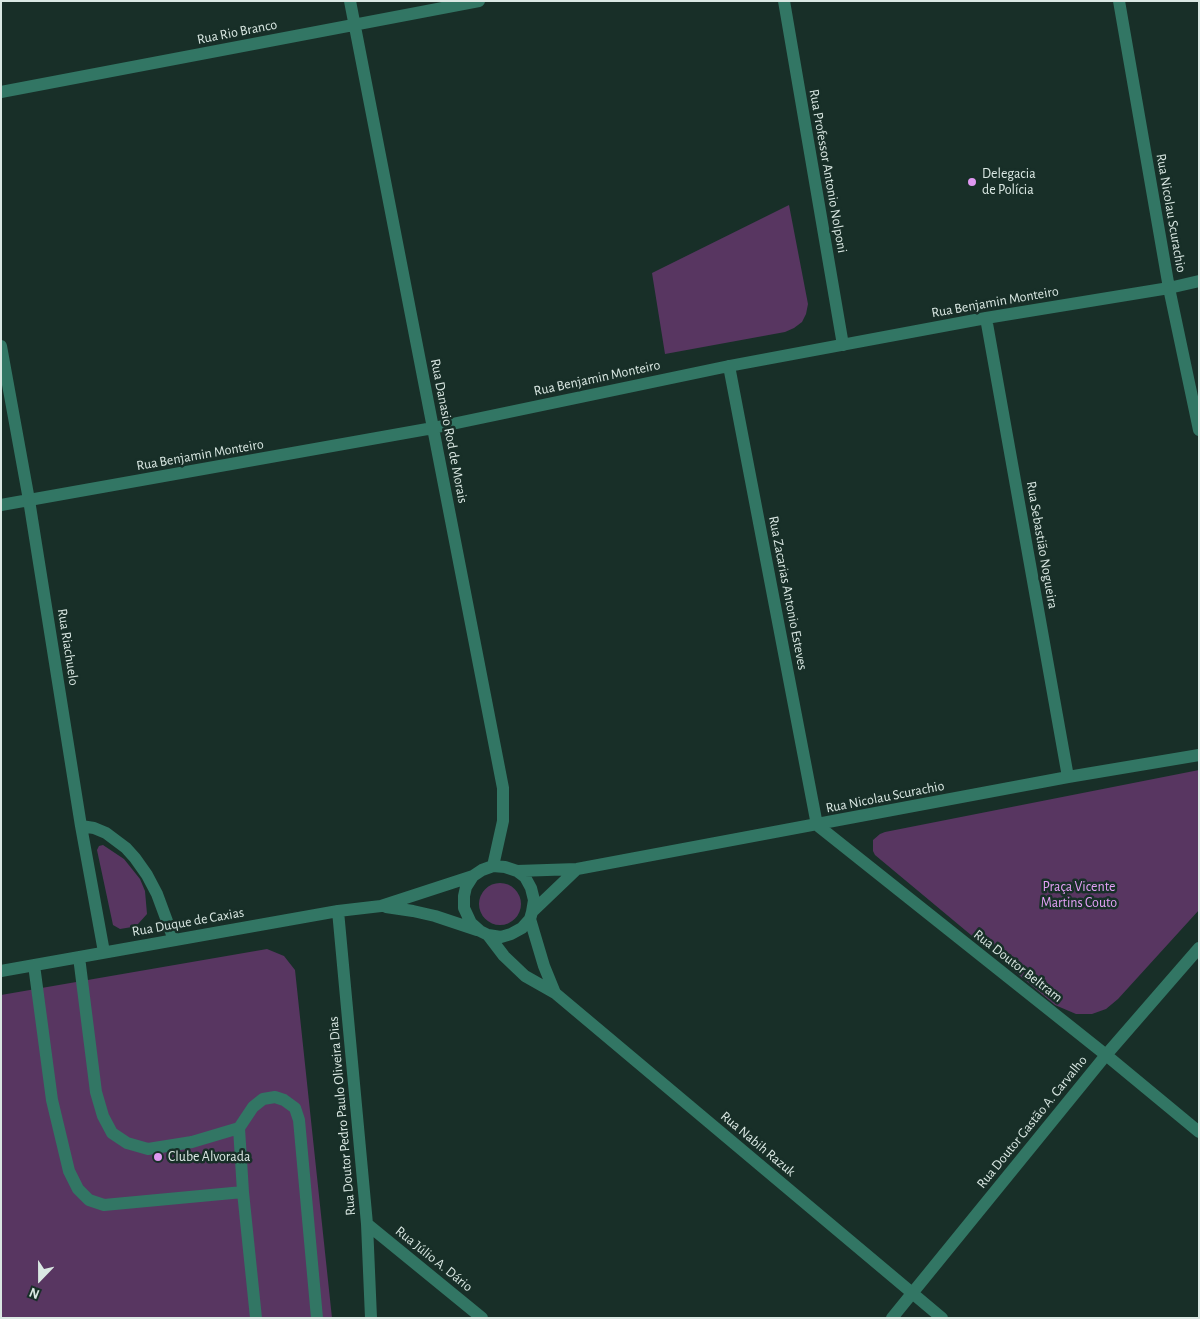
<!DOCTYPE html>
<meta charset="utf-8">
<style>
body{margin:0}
#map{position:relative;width:1200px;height:1319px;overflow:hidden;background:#182f28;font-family:"Alegreya Sans",sans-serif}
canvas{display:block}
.frame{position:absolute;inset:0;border:2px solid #dae8e3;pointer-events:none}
.north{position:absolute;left:15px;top:1254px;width:50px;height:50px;-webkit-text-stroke:4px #182f28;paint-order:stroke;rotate:202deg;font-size:14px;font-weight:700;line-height:20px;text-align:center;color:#dae8e3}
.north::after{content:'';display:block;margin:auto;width:18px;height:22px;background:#dae8e3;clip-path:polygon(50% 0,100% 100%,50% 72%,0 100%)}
</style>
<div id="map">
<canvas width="1200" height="1319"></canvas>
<div class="frame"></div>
<div class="north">N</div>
</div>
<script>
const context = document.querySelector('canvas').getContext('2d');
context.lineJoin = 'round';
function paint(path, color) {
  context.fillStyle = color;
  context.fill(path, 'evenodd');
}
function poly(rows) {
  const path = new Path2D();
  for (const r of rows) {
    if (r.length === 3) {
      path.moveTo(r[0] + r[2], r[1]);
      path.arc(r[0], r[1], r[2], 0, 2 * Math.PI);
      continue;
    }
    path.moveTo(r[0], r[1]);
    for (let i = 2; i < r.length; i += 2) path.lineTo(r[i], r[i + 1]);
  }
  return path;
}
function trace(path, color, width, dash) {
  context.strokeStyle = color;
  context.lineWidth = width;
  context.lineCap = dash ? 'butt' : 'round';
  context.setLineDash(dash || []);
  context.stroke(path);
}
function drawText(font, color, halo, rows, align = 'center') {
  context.font = font + ' "Alegreya Sans",sans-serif';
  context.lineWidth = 5;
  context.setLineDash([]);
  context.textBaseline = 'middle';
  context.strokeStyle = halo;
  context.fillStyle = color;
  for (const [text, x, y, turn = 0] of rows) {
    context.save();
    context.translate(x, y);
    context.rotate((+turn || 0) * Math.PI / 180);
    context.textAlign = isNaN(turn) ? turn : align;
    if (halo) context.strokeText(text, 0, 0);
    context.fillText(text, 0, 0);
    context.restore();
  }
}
paint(poly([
 [789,205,808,304,806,314,802,322,794,328,785,332,665,354,652,273],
 [1199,770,1199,910,1118,999,1106,1009,1092,1014,1076,1014,1055,1005,875,855,873,851,873,840,880,834,885,832],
 [103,845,124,859,140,879,145,891,147,914,138,924,132,927,120,929,113,925,97,850,99,846],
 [500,904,21],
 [267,949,284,956,295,970,332,1318,1,1318,1,995]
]), '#583661');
trace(poly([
 [350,1,503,788,503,821,493,866],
 [784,1,843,345],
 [1119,1,1169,288,1199,430],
 [1,92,479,1],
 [986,318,1068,777],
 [1,346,29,500,81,826,104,952],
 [729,366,817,825,1106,1055,1199,1132],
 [1,505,433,428,729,366,986,318,1169,288,1199,281],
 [81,826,94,828,106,833,126,848,135,858,147,875,157,894,174,940],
 [517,871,577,869,1068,777,1199,755],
 [386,907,413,911,435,916,477,930],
 [338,911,367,1224,371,1318],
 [532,912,534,900,531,888,525,877,517,871,505,867,493,866,482,870,473,876,466,887,464,896,464,908,471,923,480,931,488,935,501,937,511,934,522,928,530,919,532,912,577,869],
 [530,919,544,966,555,993],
 [488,935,504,956,525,976,555,993,942,1318],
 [79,957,96,1092,103,1116,112,1133,127,1143,148,1149,192,1142,239,1128],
 [34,965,52,1100,69,1171,78,1189,89,1200,104,1205,243,1192],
 [1,971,338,911,381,906,473,876],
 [367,1224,482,1318],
 [256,1318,243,1192,239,1128,253,1107,263,1099,275,1097,284,1100,295,1108,299,1120,317,1318],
 [892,1318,1106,1055,1199,948]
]), '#327664', 12);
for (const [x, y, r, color] of [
 [972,182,5,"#df98f1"],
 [158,1157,5,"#df98f1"]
]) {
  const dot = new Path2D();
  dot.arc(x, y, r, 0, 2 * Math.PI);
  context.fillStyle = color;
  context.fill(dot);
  trace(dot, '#182f28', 2);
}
drawText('14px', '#dae8e3', '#182f28', [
 ["Rua Rio Branco",237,32,-11],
 ["Rua Professor Antonio Nolponi",828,171,80],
 ["Rua Nicolau Scurachio",1171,213,80],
 ["Rua Benjamin Monteiro",995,302,-10],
 ["Rua Benjamin Monteiro",597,378,-12],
 ["Rua Danasio Rod de Morais",449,431,79],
 ["Rua Benjamin Monteiro",200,455,-10],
 ["Rua Sebastião Nogueira",1042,545,80],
 ["Rua Zacarias Antonio Esteves",788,593,79],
 ["Rua Riachuelo",68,647,81],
 ["Rua Nicolau Scurachio",885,797,-11],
 ["Rua Duque de Caxias",188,922,-10],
 ["Rua Doutor Beltram",1018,966,38],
 ["Rua Doutor Pedro Paulo Oliveira Dias",342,1116,-95],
 ["Rua Doutor Gastão A. Carvalho",1032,1122,-51],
 ["Rua Nabih Razuk",758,1144,40],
 ["Rua Júlio A. Dário",434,1259,39]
]);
drawText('14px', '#dae8e3', '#182f28', [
 ["Delegacia",982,174],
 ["de Polícia",982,190],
 ["Clube Alvorada",168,1157]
], 'left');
drawText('14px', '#e4a1f6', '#182f28', [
 ["Praça Vicente",1079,887],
 ["Martins Couto",1079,903]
]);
</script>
